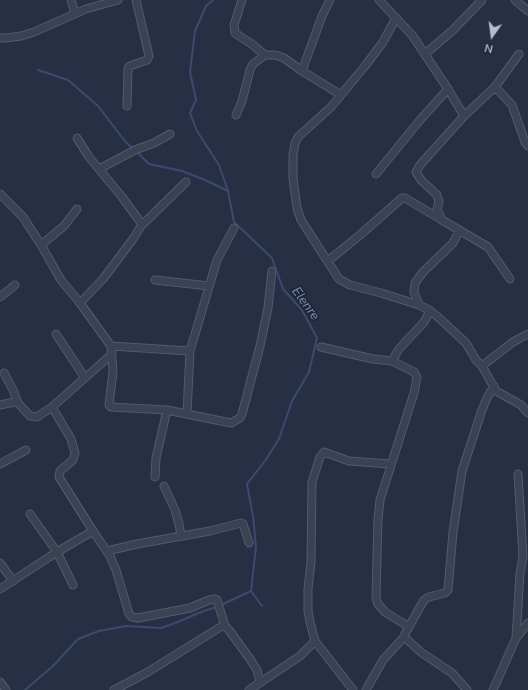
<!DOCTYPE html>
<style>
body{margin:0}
#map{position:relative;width:528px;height:690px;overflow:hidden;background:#272f44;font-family:"Nunito Sans",sans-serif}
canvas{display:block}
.north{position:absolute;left:472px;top:16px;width:40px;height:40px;-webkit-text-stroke:3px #202739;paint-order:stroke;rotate:194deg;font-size:11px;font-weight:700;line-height:16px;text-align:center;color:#b9becd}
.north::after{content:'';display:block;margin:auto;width:14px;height:18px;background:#b9becd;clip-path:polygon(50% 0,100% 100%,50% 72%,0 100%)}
</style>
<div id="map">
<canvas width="528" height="690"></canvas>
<div class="north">N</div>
</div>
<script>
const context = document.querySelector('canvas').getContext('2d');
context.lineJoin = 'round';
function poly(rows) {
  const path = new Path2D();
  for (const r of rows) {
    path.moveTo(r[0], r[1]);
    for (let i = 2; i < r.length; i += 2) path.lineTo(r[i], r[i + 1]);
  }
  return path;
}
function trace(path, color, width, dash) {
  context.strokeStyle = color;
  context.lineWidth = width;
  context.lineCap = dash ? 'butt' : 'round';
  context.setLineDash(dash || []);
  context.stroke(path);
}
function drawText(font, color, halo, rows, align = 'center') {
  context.font = font + ' "Nunito Sans",sans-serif';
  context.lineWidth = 4;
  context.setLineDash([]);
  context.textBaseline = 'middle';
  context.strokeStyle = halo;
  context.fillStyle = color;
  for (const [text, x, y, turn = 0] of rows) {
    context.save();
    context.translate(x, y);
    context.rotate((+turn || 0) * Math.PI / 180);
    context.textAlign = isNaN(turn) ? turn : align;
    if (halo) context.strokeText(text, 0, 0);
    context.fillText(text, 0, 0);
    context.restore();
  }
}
trace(poly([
 [213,0,206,6,195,31,190,72,196,100,190,113,197,131,219,165,228,191,234,222,272,258,283,289,302,310,317,338,309,372,292,401,279,439,265,461,247,484,253,516,256,547,251,591,262,606],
 [38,70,68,80,98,106,124,140,133,149],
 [137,152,149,164,182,171,205,180,228,191],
 [25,690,53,666,78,639,99,631,126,626,161,628,178,622,201,612,219,606,251,591]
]), '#3c4a6d', 2);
const minor = poly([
 [71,0,75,13],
 [242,0,234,25,235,33,253,45,265,55],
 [379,0,412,35,448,89,464,116],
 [515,0,528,11],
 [396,18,383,42,365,66,331,107,298,137,295,143,293,155,293,179,297,208,301,220,339,279,350,285,381,293,419,305,429,310,438,317,466,343,476,360,482,366,496,391,521,405,528,413],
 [0,38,6,38,21,36,34,32,86,9,118,0],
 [425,54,453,30,482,0],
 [302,71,322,16,330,0],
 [495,87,512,105,525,142,528,146],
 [127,106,128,68,130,66,147,60,149,56,136,0],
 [236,115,242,101,250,70,253,64,265,55,275,55,284,58,302,71,341,95],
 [77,138,89,157,122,197,141,223,141,226,133,239,103,279,80,303],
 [99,169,135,150,154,143,170,134],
 [376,174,420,120,448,89],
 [0,194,23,217,41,245,61,280,80,303,111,346,113,371,109,405,111,407,167,410,231,423,240,418,242,414,260,346,268,308,272,271],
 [141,226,186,182],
 [41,245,64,226,77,209],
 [328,261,360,235,402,198,405,198,442,220],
 [510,279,488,247,442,220,437,209,439,202,437,195,421,180,416,172,420,165,464,116,495,87,519,54],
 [155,280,209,286],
 [0,297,15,285],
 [419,305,414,292,415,283,423,272,453,243,459,231],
 [56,334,85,378],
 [111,346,190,351],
 [321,347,373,359,392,361,414,372,417,377,414,393,380,500,378,519,376,598,378,604,385,612,409,627],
 [392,361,399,349,424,322,430,311],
 [482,366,513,342,528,334],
 [4,373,13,390,18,403],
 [0,405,14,402,18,403,30,416,37,417,52,407,112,354],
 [52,407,71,439,75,453,73,460,60,471,59,477,93,531,110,556,116,570,129,614,132,617,138,618,190,608,209,600,215,599,217,600,225,626],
 [187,413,190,351,217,260,234,228],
 [0,464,26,450],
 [155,477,156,458,167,410],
 [164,486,175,510,179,524,181,536],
 [30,514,57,552,73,585],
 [107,551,137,544,210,531,241,523,243,524,249,543],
 [0,563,13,581],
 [0,589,57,552,93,531],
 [404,637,422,653,452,673,467,690],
 [516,638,520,574,523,556,518,474],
 [0,682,6,690],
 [114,690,148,672,222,626,225,626,229,630,250,659,257,670,260,682],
 [249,690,300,656,315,641],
 [353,690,315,641,310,622,308,611,308,589,311,562,312,482,320,457,324,452,349,461,390,464],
 [366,690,383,660,404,637,406,632,424,600,429,597,445,593,448,590,453,532,462,471,482,410,487,398,494,386],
 [493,690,516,638,528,623]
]);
trace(minor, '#545a6b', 9);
trace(minor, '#3b4254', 7);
drawText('italic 13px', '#7f8fb5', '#202739', [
 ["Elenre",305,304,54]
]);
</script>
